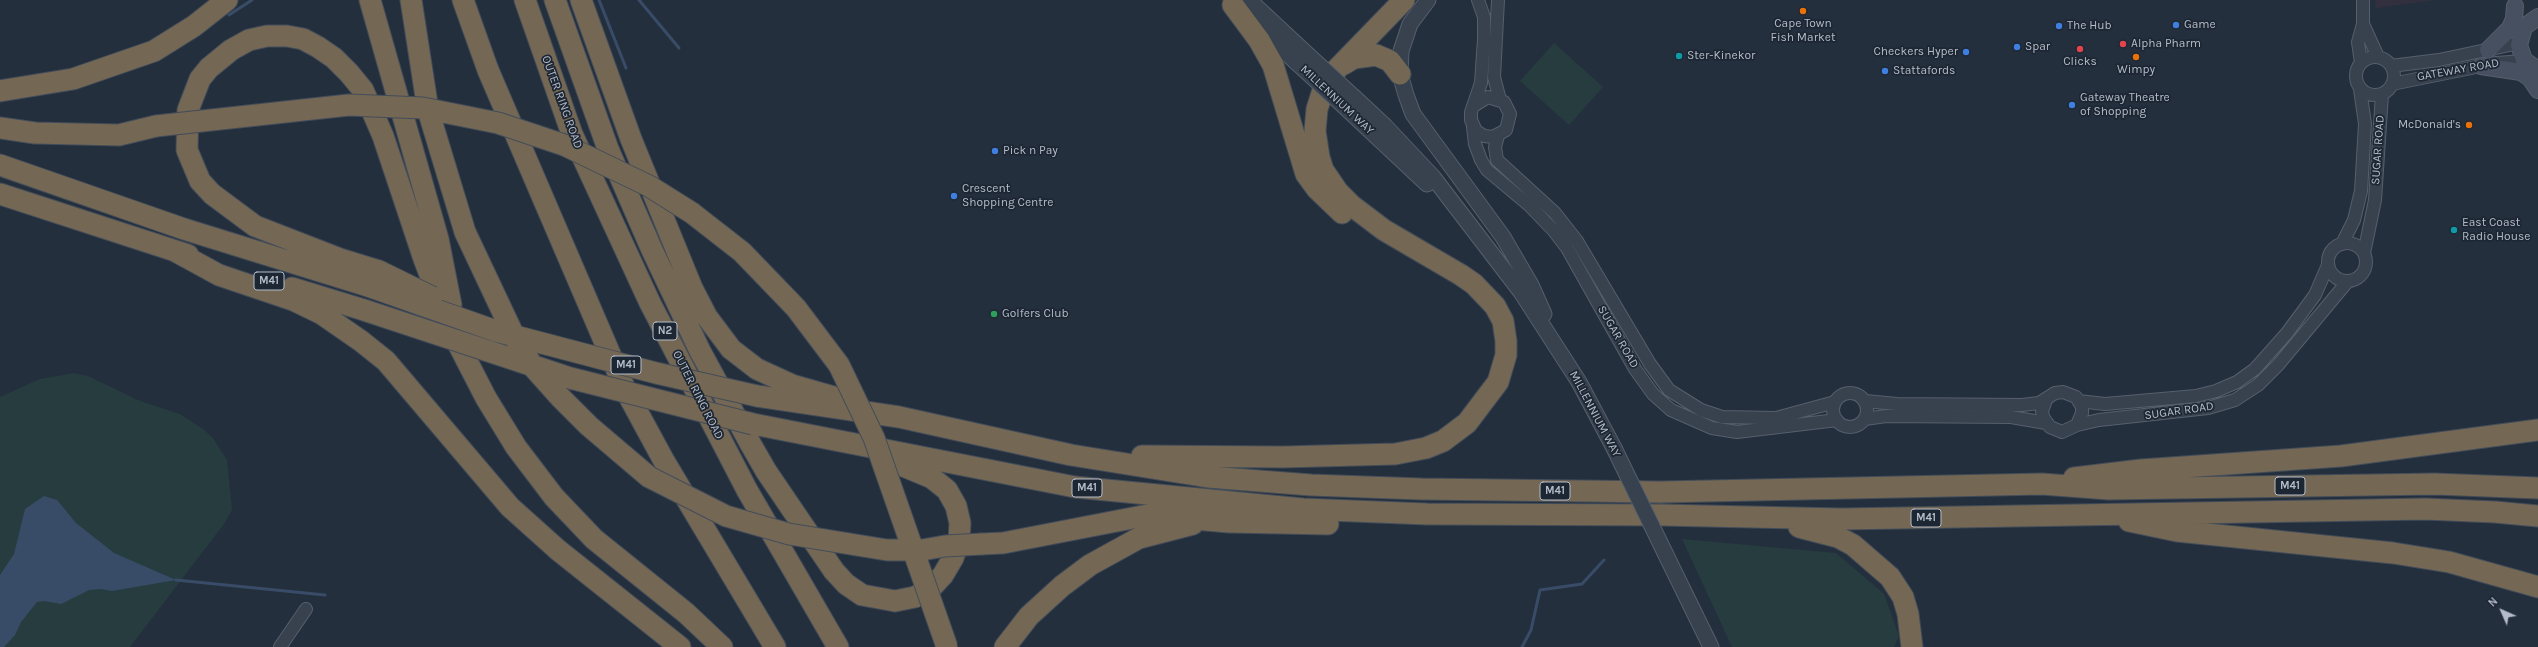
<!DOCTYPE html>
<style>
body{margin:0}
#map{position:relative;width:2538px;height:647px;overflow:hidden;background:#242f3e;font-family:Karla,sans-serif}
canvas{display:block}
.north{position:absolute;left:2482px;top:591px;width:40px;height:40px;-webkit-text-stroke:3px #1d2633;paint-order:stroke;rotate:315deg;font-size:11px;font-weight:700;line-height:16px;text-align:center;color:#b4bcc9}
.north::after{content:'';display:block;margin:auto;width:14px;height:18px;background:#b4bcc9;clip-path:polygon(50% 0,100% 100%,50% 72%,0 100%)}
</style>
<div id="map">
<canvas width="2538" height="647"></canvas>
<div class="north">N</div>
</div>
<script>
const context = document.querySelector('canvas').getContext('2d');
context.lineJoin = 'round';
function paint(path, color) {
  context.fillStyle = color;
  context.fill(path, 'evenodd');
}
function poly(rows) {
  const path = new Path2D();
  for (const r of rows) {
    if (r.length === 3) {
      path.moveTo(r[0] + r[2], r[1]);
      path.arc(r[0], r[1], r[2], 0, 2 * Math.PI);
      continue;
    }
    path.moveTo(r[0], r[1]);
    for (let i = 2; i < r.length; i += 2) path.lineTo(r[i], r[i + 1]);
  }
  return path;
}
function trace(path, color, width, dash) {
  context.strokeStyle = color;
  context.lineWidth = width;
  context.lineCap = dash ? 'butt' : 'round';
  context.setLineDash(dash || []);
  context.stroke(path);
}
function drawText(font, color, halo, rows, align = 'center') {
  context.font = font + ' Karla,sans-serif';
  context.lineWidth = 3.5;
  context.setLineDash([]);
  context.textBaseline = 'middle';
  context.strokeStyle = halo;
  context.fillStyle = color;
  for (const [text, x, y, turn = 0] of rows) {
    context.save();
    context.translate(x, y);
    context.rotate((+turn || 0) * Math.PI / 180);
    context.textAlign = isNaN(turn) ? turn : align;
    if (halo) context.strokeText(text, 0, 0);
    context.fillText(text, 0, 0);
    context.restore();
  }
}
paint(poly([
 [2375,0,2436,0,2376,8]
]), '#32303f');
paint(poly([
 [1554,43,1603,87,1569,125,1520,81],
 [74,373,88,376,140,401,180,414,203,429,213,438,227,460,232,510,224,524,130,647,0,647,0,397,40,379],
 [1682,539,1836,553,1884,594,1899,636,1894,647,1732,647]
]), '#263c3f');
paint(poly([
 [44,496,57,500,76,523,114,553,176,580,112,591,101,589,89,590,61,604,44,601,37,602,21,622,15,635,4,647,0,647,0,575,14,554,25,509]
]), '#394c67');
trace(poly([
 [599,0,626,68],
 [639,0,679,48],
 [229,15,252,0],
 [176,580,325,595],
 [1522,647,1531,630,1540,590,1582,584,1604,560]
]), '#394c67', 3);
const minor = poly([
 [1498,0,1494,77,1500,100],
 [2363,24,2378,57],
 [2375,76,19],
 [2361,63,2358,42,2363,24,2363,0],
 [2391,66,2439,60,2519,43],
 [2392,84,2496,63,2525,61],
 [1475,105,1488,97,1504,102,1510,114,1506,130,1493,137,1484,136,1476,131,1471,120,1471,112,1481,83,1484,39,1484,17,1478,0],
 [1473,127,1475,144,1481,160,1487,170,1530,206,1554,231,1567,248,1635,369,1653,394,1671,410,1712,428,1737,432,1837,420],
 [1498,136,1495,147,1497,160,1555,213,1577,241,1650,364,1669,390,1701,410,1722,417,1776,418,1835,402],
 [2347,262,19],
 [2342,244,2354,220,2361,191,2365,124,2360,89],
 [2364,253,2375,200,2382,94],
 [1850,410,17],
 [1865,401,1897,404,2022,405,2039,403,2055,393,2063,392,2076,397,2082,407,2082,413,2077,425,2062,432,2050,427,2043,417,2042,411,2046,400],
 [2079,401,2105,404,2196,396,2216,391,2237,382,2255,369,2287,333,2315,295,2328,265],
 [1865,419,1886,416,2011,417,2046,423],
 [2077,425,2099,420,2208,408,2235,400,2258,385,2278,365,2348,281],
 [280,647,306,609]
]);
const tertiary = poly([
 [1249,0,1307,54],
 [1428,0,1410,24,1401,51,1400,74,1406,95,1413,114,1503,237,1531,285,1544,314],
 [1253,21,1297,63],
 [1355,98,1385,126,1433,177,1521,292,1579,382,1614,448],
 [1347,109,1427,184],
 [1666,555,1711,647]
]);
const secondary = poly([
 [2538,17,2524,27,2519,45,2524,60,2538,70],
 [2488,50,2510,28,2514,19,2515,6],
 [2481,66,2521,72,2530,78,2538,90]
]);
const motorway = poly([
 [370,0,438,239,451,305],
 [411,0,428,110],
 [463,0,488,70,625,389,664,461,775,647],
 [525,0,572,134,650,303,747,490,838,647],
 [555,0,608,149,652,250,700,351,750,443,766,471,834,571,846,584,862,595,895,601,915,597,931,588,943,575,953,558,959,541,960,523,956,506,947,490,932,478,896,463],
 [581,0,631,139,692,288,707,317,731,349,757,369,792,385,834,397],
 [1233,5,1259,40,1273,65,1306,174,1317,189,1342,213],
 [1344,64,1354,58,1376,55,1390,61,1400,74],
 [0,91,73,79,154,51,194,26,227,0],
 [0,128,35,133,119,135,156,126],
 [0,165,184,229,368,286],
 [0,194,188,255],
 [175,251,219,275,293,300,322,314,361,341,386,361,510,507,558,550,680,647],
 [379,271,340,259,255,226,212,194,200,181,187,150,188,110,200,79,209,68,231,50,249,40,267,36,287,36,303,39,318,47,334,58,349,73,363,90,383,136,424,259,452,332,486,398,516,447,554,497,594,539,686,613,722,647],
 [292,288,364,310],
 [757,396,899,417,1071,455,1208,477,1311,485,1421,489,1661,492,2042,484,2109,489,2435,484,2538,488],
 [753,424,1075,487,1303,509,1427,514,1661,515,1842,519,2425,509,2495,512,2538,516],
 [1142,456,1283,457,1395,454,1426,448,1443,441,1467,423,1498,382,1506,355,1506,341,1503,321,1495,306,1474,284,1461,275,1384,230,1351,205,1338,192,1323,170,1319,157,1315,131,1317,109,1324,87,1337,69,1404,0],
 [2074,478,2141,470,2341,456,2538,430],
 [2129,521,2177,531,2393,553,2449,562,2538,587],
 [1799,527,1838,537,1853,545,1890,577,1903,597,1908,614,1912,647],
 [982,544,1003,543,1148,515,1229,522,1328,524],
 [1005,647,1029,616,1062,586,1090,565,1139,538,1193,524]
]);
trace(minor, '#565f6c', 14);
trace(tertiary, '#565f6c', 17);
trace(secondary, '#565f6c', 18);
trace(motorway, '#434c59', 23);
trace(minor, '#38414e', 12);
trace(tertiary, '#38414e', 15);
trace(secondary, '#465061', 16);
trace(motorway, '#746855', 21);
const tertiaryBridge = poly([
 [1307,54,1355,98],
 [1297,63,1347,109],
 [1614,448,1666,555]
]);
const motorwayBridge = poly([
 [428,110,465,232,515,338,534,368,560,397,589,426,649,477,726,516,789,534,887,550,922,550,945,546,982,544],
 [156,126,349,105,423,108,498,123,564,145,649,186,692,213,742,252,796,308,839,365,874,438,947,647],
 [379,271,432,297],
 [368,286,496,331,656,373,757,396],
 [364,310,570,378,753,424]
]);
trace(tertiaryBridge, '#565f6c', 17, []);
trace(motorwayBridge, '#434c59', 23, []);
trace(tertiaryBridge, '#38414e', 15);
trace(motorwayBridge, '#746855', 21);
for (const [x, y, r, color] of [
 [1803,11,4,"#e8710a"],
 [2176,25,4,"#3f7fe0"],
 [2059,26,4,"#3f7fe0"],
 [2123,44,4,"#e0444e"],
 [2017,47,4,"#3f7fe0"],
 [2080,49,4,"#e0444e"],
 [1966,52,4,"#3f7fe0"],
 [1679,56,4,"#0f9aa8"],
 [2136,57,4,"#e8710a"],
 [1885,71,4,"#3f7fe0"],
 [2072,105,4,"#3f7fe0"],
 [2469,125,4,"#e8710a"],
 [995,151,4,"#3f7fe0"],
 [954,196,4,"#3f7fe0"],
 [2454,230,4,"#0f9aa8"],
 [994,314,4,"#2e9e5b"]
]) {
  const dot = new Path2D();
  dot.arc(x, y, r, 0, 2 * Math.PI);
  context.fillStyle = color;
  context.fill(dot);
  trace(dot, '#1d2633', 1.5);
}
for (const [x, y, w] of [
 [269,281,30],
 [665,331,24],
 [626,365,30],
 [2290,486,30],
 [1087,488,30],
 [1555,491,30],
 [1926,518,30]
]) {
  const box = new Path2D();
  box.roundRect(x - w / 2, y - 9, w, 18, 3);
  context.fillStyle = '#1d2633';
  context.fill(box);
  trace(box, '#b4bcc9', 1);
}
drawText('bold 11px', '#b4bcc9', null, [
 ["M41",269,281],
 ["N2",665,331],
 ["M41",626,365],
 ["M41",2290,486],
 ["M41",1087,488],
 ["M41",1555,491],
 ["M41",1926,518]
]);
drawText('12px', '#b4bcc9', '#1d2633', [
 ["Cape Town",1803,24,"center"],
 ["Fish Market",1803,38,"center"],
 ["Game",2184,25],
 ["The Hub",2067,26],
 ["Alpha Pharm",2131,44],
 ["Spar",2025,47],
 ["Checkers Hyper",1958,52,"right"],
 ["Ster-Kinekor",1687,56],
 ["Clicks",2080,62,"center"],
 ["Wimpy",2136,70,"center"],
 ["Stattafords",1893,71],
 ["Gateway Theatre",2080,98],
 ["of Shopping",2080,112],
 ["McDonald's",2461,125,"right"],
 ["Pick n Pay",1003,151],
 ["Crescent",962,189],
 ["Shopping Centre",962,203],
 ["East Coast",2462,223],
 ["Radio House",2462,237],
 ["Golfers Club",1002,314]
], 'left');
drawText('12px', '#b4bcc9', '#1d2633', [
 ["GATEWAY ROAD",2458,70,-10],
 ["MILLENNIUM WAY",1337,100,43],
 ["OUTER RING ROAD",562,102,70],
 ["SUGAR ROAD",2378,150,-86],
 ["SUGAR ROAD",1618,337,60],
 ["OUTER RING ROAD",698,395,63],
 ["SUGAR ROAD",2179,411,-8],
 ["MILLENNIUM WAY",1595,414,62]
]);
</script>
